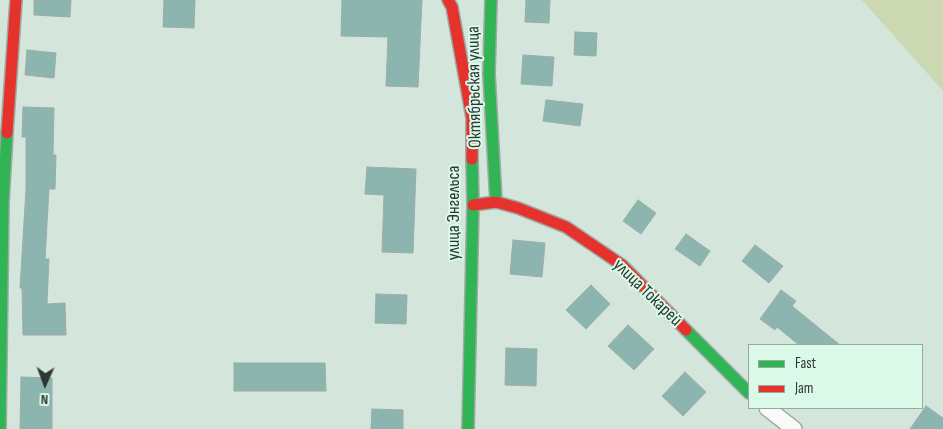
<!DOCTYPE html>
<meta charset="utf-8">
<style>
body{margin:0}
#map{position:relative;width:943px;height:429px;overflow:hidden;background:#d4e5dc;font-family:"Sofia Sans Condensed",sans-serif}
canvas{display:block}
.legend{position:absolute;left:748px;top:344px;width:175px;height:65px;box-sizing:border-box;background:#daf9e9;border:1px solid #94ab9f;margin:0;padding:6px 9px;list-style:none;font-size:15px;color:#2b3731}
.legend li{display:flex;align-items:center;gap:10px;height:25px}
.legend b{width:25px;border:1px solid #94ab9f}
.north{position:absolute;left:20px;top:359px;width:50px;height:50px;-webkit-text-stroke:4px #daf9e9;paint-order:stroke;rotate:182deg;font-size:14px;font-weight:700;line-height:20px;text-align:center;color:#2b3731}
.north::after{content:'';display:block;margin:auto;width:18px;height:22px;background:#2b3731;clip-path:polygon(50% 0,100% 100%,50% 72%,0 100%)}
</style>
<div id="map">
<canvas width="943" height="429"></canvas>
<ul class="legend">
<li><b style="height:6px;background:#30b455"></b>Fast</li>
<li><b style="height:6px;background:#e5322d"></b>Jam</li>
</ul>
<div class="north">N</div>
</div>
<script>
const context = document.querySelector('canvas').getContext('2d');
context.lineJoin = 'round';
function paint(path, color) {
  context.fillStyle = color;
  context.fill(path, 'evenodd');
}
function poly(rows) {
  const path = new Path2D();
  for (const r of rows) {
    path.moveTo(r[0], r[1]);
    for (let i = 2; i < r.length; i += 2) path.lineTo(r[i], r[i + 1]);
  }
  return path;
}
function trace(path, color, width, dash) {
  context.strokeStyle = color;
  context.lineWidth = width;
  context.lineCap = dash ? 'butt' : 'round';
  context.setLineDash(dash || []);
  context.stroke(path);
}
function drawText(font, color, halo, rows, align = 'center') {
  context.font = font + ' "Sofia Sans Condensed",sans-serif';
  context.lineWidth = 4;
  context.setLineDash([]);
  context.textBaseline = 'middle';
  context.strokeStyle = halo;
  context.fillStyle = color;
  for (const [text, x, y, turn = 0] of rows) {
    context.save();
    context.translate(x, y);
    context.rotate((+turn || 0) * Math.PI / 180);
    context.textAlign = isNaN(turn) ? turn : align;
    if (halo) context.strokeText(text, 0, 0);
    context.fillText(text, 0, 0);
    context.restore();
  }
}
paint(poly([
 [862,0,943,0,943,91]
]), '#ccd8b1');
const building = poly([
 [34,0,71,0,70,17,34,15,34,0],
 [164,0,195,0,194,28,163,27,164,0],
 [342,0,422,0,418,87,386,86,388,37,341,36,342,0],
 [526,0,550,0,549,23,525,22,526,0],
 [575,32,597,33,596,56,574,55,575,32],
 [27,50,56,53,54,78,25,75,27,50],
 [523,55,554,57,552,86,521,84,523,55],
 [546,100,583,104,580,126,543,121,546,100],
 [23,107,54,108,53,155,56,155,55,189,49,189,45,259,49,259,47,304,65,303,66,335,23,335,22,288,20,288,26,189,26,137,22,137,23,107],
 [367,167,416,169,413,253,382,252,384,195,365,194,367,167],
 [638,200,656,213,641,234,623,221,638,200],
 [686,234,710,251,700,266,675,249,686,234],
 [513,240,545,243,542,277,510,274,513,240],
 [755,245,783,266,769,283,742,261,755,245],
 [591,285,610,304,586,329,566,310,591,285],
 [781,290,796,301,792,306,840,345,799,345,777,327,775,330,760,319,781,290],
 [376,294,407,295,406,324,375,323,376,294],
 [628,325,654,349,634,370,608,346,628,325],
 [506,348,537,349,536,386,505,385,506,348],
 [234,363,325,363,326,391,234,391,234,363],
 [685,372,706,392,683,416,662,396,685,372],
 [21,377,52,378,52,429,20,429,21,377],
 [926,406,943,418,943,429,910,429,926,406],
 [372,409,403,410,403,429,371,429,372,409]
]);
paint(building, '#8cb5af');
trace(building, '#9eaca7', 1);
const street = poly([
 [767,408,794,429]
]);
const fast = poly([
 [491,0,489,74,496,202],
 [686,330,749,393],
 [0,429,3,202,7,133],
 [468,429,473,205,472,159]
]);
const jam = poly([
 [448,0,452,7,472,118,472,159],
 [7,133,16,0],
 [473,205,496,202,518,208,566,227,622,265,686,330]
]);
trace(street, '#9daaa3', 18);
trace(fast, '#9daaa3', 14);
trace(jam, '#9daaa3', 14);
trace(street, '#f9fbfa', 15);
trace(fast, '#30b455', 11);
trace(jam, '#e5322d', 11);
drawText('18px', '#2b3731', '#daf9e9', [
 ["Октябрьская улица",475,87,-91],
 ["улица Энгельса",454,213,-90],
 ["улица Токарей",647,293,44]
]);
</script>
